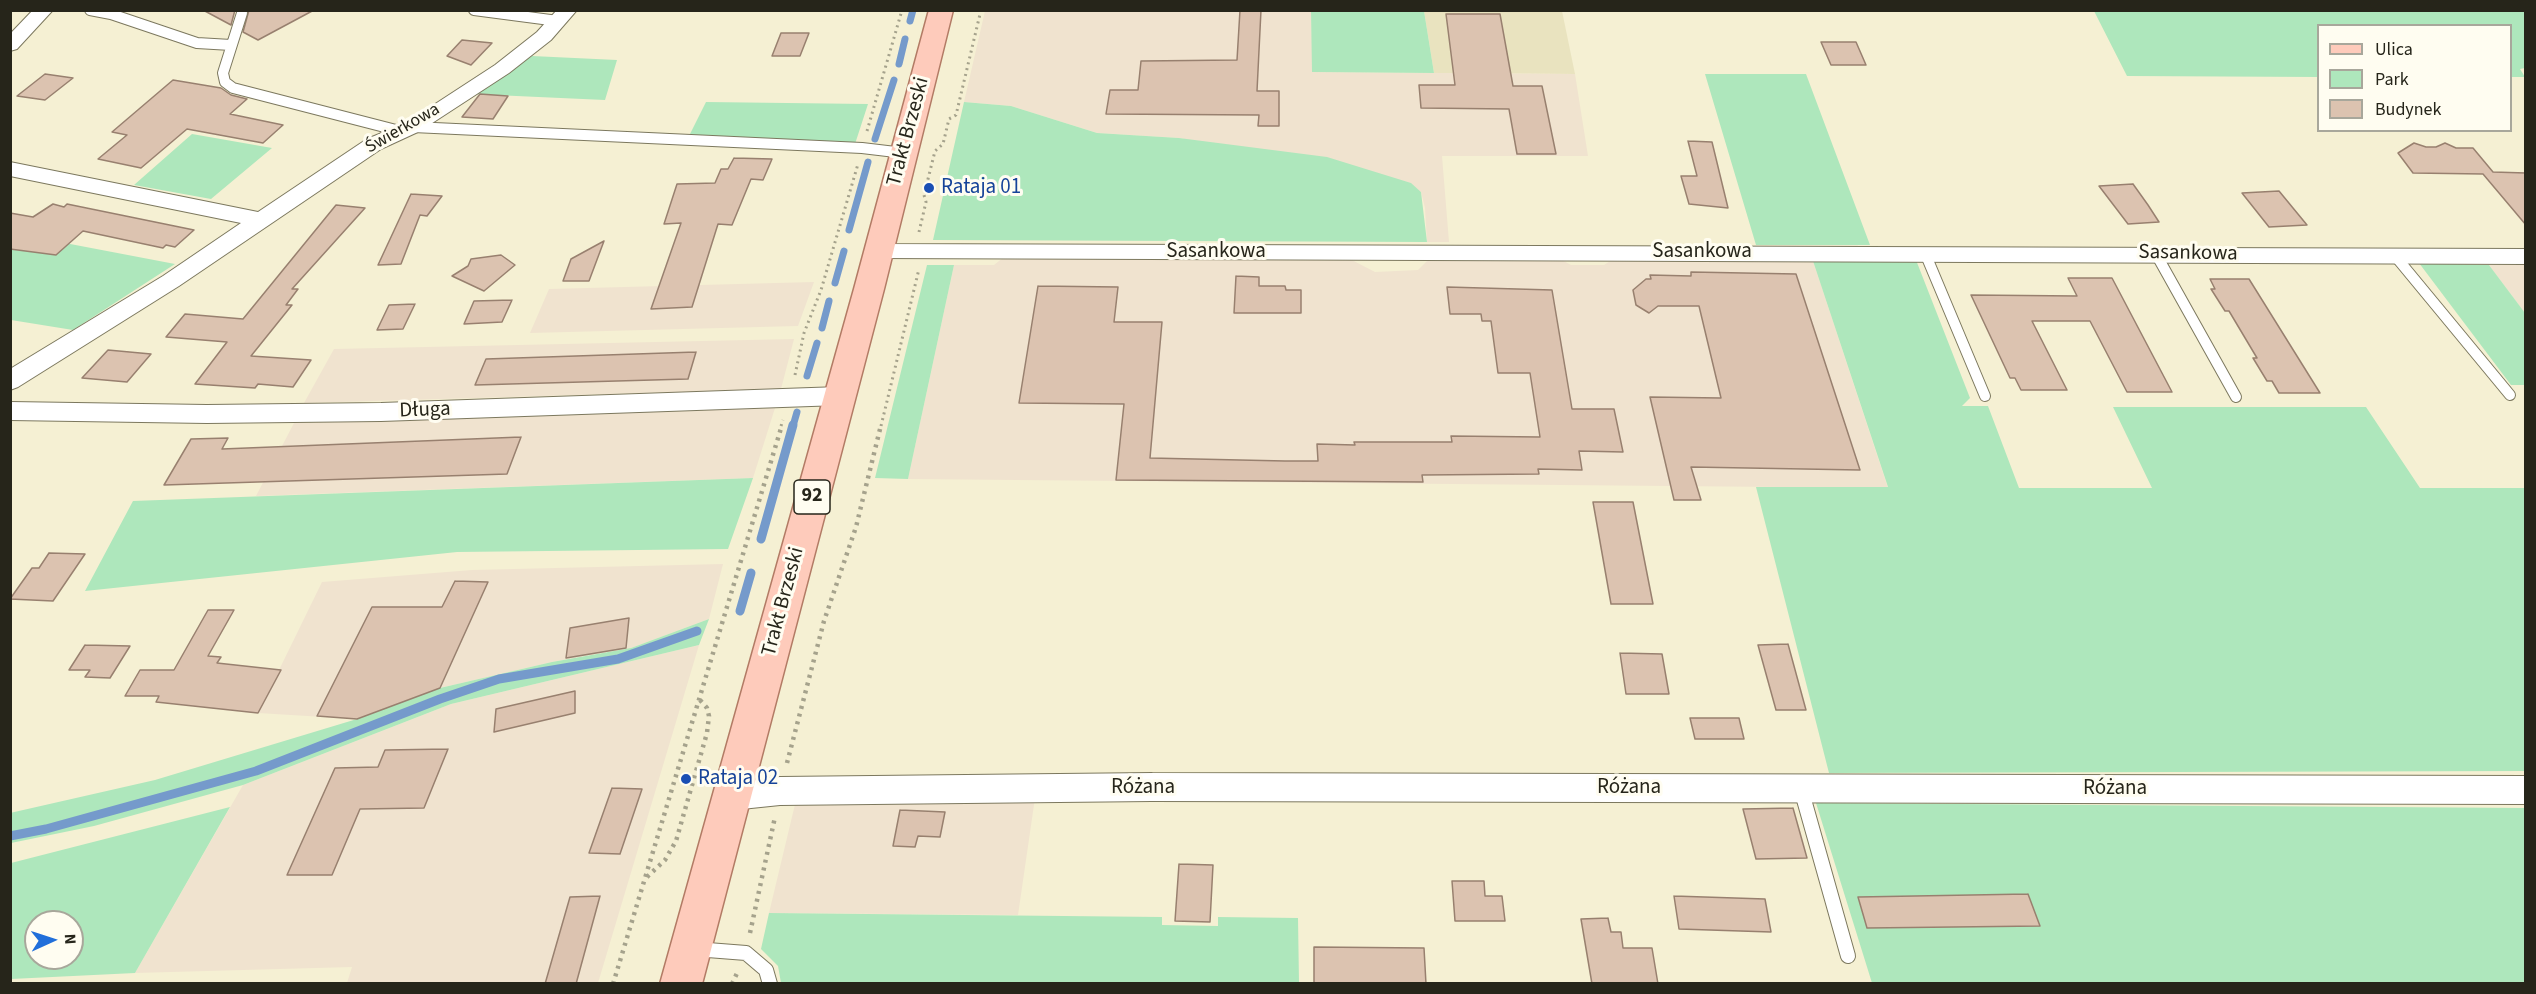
<!DOCTYPE html>
<meta charset="utf-8">
<style>
body{margin:0}
#map{position:relative;width:2536px;height:994px;overflow:hidden;background:#f5f0d3;font-family:"Source Sans 3",sans-serif}
canvas{display:block}
.frame{position:absolute;inset:0;border:12px solid #26251a;pointer-events:none}
.legend{position:absolute;left:2317px;top:24px;width:195px;height:108px;box-sizing:border-box;background:#fffdf1;border:2px solid #a8a79b;margin:0;padding:8px 10px;list-style:none;font-size:18px;color:#26251a}
.legend li{display:flex;align-items:center;gap:12px;height:30px}
.legend b{width:30px;border:2px solid #a8a79b}
.north{position:absolute;left:24px;top:910px;width:60px;height:60px;box-sizing:border-box;background:#fffdf1;border:2px solid #a8a79b;border-radius:50%;rotate:87deg;font-size:16px;font-weight:700;line-height:24px;text-align:center;color:#26251a}
.north::after{content:'';display:block;margin:auto;width:21px;height:27px;background:#216fda;clip-path:polygon(50% 0,100% 100%,50% 72%,0 100%)}
</style>
<div id="map">
<canvas width="2536" height="994"></canvas>
<div class="frame"></div>
<ul class="legend">
<li><b style="height:8px;background:#fecbbb"></b>Ulica</li>
<li><b style="height:16px;background:#aee7bc"></b>Park</li>
<li><b style="height:16px;background:#dcc3b0"></b>Budynek</li>
</ul>
<div class="north">N</div>
</div>
<script>
const context = document.querySelector('canvas').getContext('2d');
context.lineJoin = 'round';
function paint(path, color) {
  context.fillStyle = color;
  context.fill(path, 'evenodd');
}
function poly(rows) {
  const path = new Path2D();
  for (const r of rows) {
    path.moveTo(r[0], r[1]);
    for (let i = 2; i < r.length; i += 2) path.lineTo(r[i], r[i + 1]);
  }
  return path;
}
function trace(path, color, width, dash) {
  context.strokeStyle = color;
  context.lineWidth = width;
  context.lineCap = dash ? 'butt' : 'round';
  context.setLineDash(dash || []);
  context.stroke(path);
}
function drawText(font, color, halo, rows, align = 'center') {
  context.font = font + ' "Source Sans 3",sans-serif';
  context.lineWidth = 6;
  context.setLineDash([]);
  context.textBaseline = 'middle';
  context.strokeStyle = halo;
  context.fillStyle = color;
  for (const [text, x, y, turn = 0] of rows) {
    context.save();
    context.translate(x, y);
    context.rotate((+turn || 0) * Math.PI / 180);
    context.textAlign = isNaN(turn) ? turn : align;
    if (halo) context.strokeText(text, 0, 0);
    context.fillText(text, 0, 0);
    context.restore();
  }
}
paint(poly([
 [1424,11,1562,11,1575,74,1434,73]
]), '#e9e3bf');
paint(poly([
 [985,11,1311,11,1313,72,1575,74,1588,156,1442,156,1449,242,1427,242,1425,208,1421,192,1410,183,1179,138,1097,133,1011,106,964,102],
 [1004,257,1348,258,1375,272,1418,270,1430,258,1560,259,1571,265,1604,265,1615,258,1813,261,1888,488,908,479,954,265,994,265],
 [2489,265,2525,265,2525,313],
 [814,282,798,326,530,333,549,289],
 [794,339,781,389,304,403,334,349],
 [775,408,753,478,256,496,294,423],
 [723,564,709,619,631,648,552,662,440,688,357,719,258,713,322,582,472,570],
 [699,645,598,983,347,983,352,967,135,973,243,785,451,704],
 [797,796,1035,798,1018,915,769,913]
]), '#f0e3cf');
paint(poly([
 [1311,11,1424,11,1434,73,1312,72],
 [2094,11,2525,11,2525,68,2520,69,2525,77,2511,77,2510,26,2318,26,2318,77,2127,76],
 [532,56,617,60,605,100,472,94],
 [1705,74,1806,74,1870,245,1756,245],
 [706,102,868,104,855,144,689,136],
 [964,102,1011,106,1097,133,1179,138,1327,157,1411,183,1421,192,1427,242,933,240],
 [192,134,272,148,211,199,134,185],
 [10,235,65,243,175,264,73,330,11,320],
 [1916,260,1970,398,1962,406,1988,406,2019,488,2152,488,2113,407,2366,407,2420,488,2525,488,2525,771,1829,773,1756,487,1888,487,1813,261],
 [2419,263,2489,265,2525,313,2525,385,2511,385],
 [927,265,954,265,908,479,875,478],
 [753,478,728,549,457,552,85,591,133,501],
 [709,619,699,645,451,704,243,785,94,826,11,843,10,813,155,780,357,719,440,688,552,662,631,648],
 [1816,803,2525,808,2525,983,1872,983],
 [230,807,135,973,11,979,11,863],
 [36,922,72,922,72,958,36,958],
 [769,913,1162,917,1162,925,1218,926,1218,917,1298,918,1299,983,781,983,778,966,761,949]
]), '#aee7bc');
trace(poly([
 [910,21,913,10],
 [899,64,905,39],
 [875,139,894,80],
 [849,230,868,162],
 [835,283,844,251],
 [822,328,829,301],
 [807,376,817,343],
 [793,426,797,412]
]), '#759acb', 7);
trace(poly([
 [761,539,793,425],
 [740,611,751,573],
 [10,836,46,829,256,771,440,699,499,679,618,659,697,631]
]), '#759acb', 9);
const building = poly([
 [203,10,235,10,231,25,203,10],
 [249,10,314,10,258,40,243,32,249,10],
 [1240,10,1261,10,1257,91,1279,91,1279,126,1258,126,1259,115,1106,114,1110,90,1138,90,1141,61,1237,60,1240,10],
 [1446,14,1500,14,1513,86,1542,86,1556,154,1517,154,1509,109,1421,108,1419,85,1455,85,1446,14],
 [781,33,809,33,800,56,772,56,781,33],
 [462,40,492,43,471,65,447,56,462,40],
 [1821,42,1856,42,1866,65,1831,65,1821,42],
 [45,74,73,78,45,100,17,96,45,74],
 [173,80,221,88,231,95,247,99,230,114,283,125,263,143,187,129,141,168,98,159,127,135,112,132,173,80],
 [480,94,508,96,493,119,462,117,480,94],
 [1688,141,1712,142,1728,208,1689,204,1681,176,1697,176,1688,141],
 [2414,143,2426,147,2436,147,2445,143,2456,148,2473,148,2493,172,2526,173,2526,225,2483,174,2413,173,2398,153,2414,143],
 [734,158,772,159,763,180,751,179,732,225,718,224,692,307,651,309,681,223,664,224,677,184,715,183,721,169,728,169,734,158],
 [2133,184,2148,205,2159,222,2128,224,2099,186,2133,184],
 [2279,191,2307,225,2269,227,2242,193,2279,191],
 [411,194,442,196,427,216,420,215,401,264,378,265,411,194],
 [53,204,64,207,67,204,194,230,175,247,166,245,163,248,83,231,56,255,10,249,10,213,33,217,53,204],
 [336,205,365,208,292,289,298,289,286,305,292,305,251,356,311,360,293,387,258,384,255,388,195,384,227,342,166,337,185,314,243,319,336,205],
 [604,241,589,281,563,281,571,259,604,241],
 [501,255,515,265,484,291,452,276,468,266,471,259,501,255],
 [1691,272,1796,274,1860,470,1691,467,1701,500,1674,500,1650,397,1721,398,1699,306,1658,306,1649,313,1636,305,1633,290,1646,279,1651,279,1650,275,1691,276,1691,272],
 [1236,276,1259,277,1259,286,1285,286,1286,290,1301,290,1301,313,1234,313,1236,276],
 [2068,278,2112,278,2172,392,2127,392,2090,321,2032,321,2067,390,2021,390,2015,378,2010,378,1971,295,2077,296,2068,278],
 [2210,279,2249,279,2320,393,2279,393,2272,381,2267,381,2253,358,2257,358,2229,311,2225,311,2211,289,2215,289,2210,279],
 [1038,286,1118,287,1114,322,1162,322,1150,458,1285,461,1318,461,1317,444,1355,445,1354,442,1452,442,1451,436,1540,437,1530,373,1498,373,1491,321,1482,321,1481,314,1450,314,1447,287,1552,290,1572,409,1614,409,1623,452,1579,451,1582,470,1538,469,1539,474,1422,475,1423,482,1116,480,1124,404,1019,403,1038,286],
 [512,300,502,322,464,324,474,301,512,300],
 [415,304,403,329,377,330,389,305,415,304],
 [108,350,151,354,127,382,82,378,108,350],
 [696,352,688,379,475,385,486,359,696,352],
 [521,437,507,474,164,485,191,439,228,438,222,449,521,437],
 [1593,502,1633,502,1653,604,1611,604,1593,502],
 [49,553,85,554,53,601,10,599,32,568,39,568,49,553],
 [455,581,488,582,440,688,357,719,317,716,372,607,442,607,455,581],
 [208,610,234,610,208,656,221,657,217,663,281,670,258,713,156,702,159,696,125,696,140,670,174,670,208,610],
 [629,618,626,648,566,658,570,628,629,618],
 [1788,644,1806,710,1776,710,1758,645,1788,644],
 [85,645,130,646,110,678,85,677,90,670,69,670,85,645],
 [1620,653,1662,654,1669,694,1626,694,1620,653],
 [575,691,575,713,494,732,496,709,575,691],
 [1690,718,1739,718,1744,739,1695,739,1690,718],
 [448,749,424,808,360,809,332,875,287,875,335,768,378,767,385,750,448,749],
 [612,788,642,789,620,854,589,853,612,788],
 [1793,808,1807,858,1756,859,1743,809,1793,808],
 [900,810,945,812,940,837,918,836,915,847,893,846,900,810],
 [1179,864,1213,865,1210,922,1175,921,1179,864],
 [1452,881,1484,881,1485,896,1502,896,1505,921,1455,921,1452,881],
 [2028,894,2040,926,1867,928,1858,897,2028,894],
 [600,896,576,984,545,984,570,897,600,896],
 [1674,896,1765,899,1771,932,1679,929,1674,896],
 [1608,918,1611,932,1621,932,1623,948,1652,948,1658,984,1592,984,1581,919,1608,918],
 [1314,947,1424,948,1426,984,1314,984,1314,947]
]);
paint(building, '#dcc3b0');
trace(building, '#98806f', 1.5);
const laneFar1 = poly([
 [90,10,111,14,197,43,231,45],
 [474,10,558,21],
 [242,13,223,73,225,82,233,88,400,131],
 [413,127,862,148,904,153],
 [1925,253,1985,396],
 [2156,254,2236,397],
 [2396,257,2510,395]
]);
const lane = poly([
 [1801,789,1848,956],
 [695,949,746,953,766,970,770,984]
]);
const street = poly([
 [33,10,53,10,17,49,10,51,10,34,33,10],
 [557,10,577,10,551,40,509,73,420,131,381,149,179,286,18,387,10,390,10,369,163,276,241,223,10,176,10,162,258,212,367,139,406,123,495,65,537,32,557,10],
 [878,244,2526,249,2526,264,878,258,870,256,867,251,870,246,878,244],
 [840,387,848,390,852,396,848,402,840,405,381,421,207,423,10,420,10,402,207,405,381,403,840,387],
 [1152,773,2526,776,2526,804,1152,801,780,805,732,810,721,806,717,796,721,786,732,782,780,777,1152,773]
]);
const primary = poly([
 [929,10,953,10,884,289,702,984,660,984,854,289,929,10]
]);
trace(laneFar1, '#7c785e', 12);
trace(lane, '#7c785e', 16);
trace(street, '#7c785e', 2);
trace(primary, '#b27b65', 3);
trace(poly([
 [867,131,902,10],
 [919,232,926,202,924,195,935,151,943,144,949,119,956,115,981,10],
 [795,375,804,333,821,290,858,164],
 [781,426,783,420],
 [881,426,919,269]
]), '#a5a28c', 3, [2, 4]);
trace(poly([
 [787,763,824,621,856,527,881,425],
 [647,877,665,860,676,841,707,733,709,716,707,708,699,699],
 [750,933,775,817],
 [613,984,782,425],
 [732,984,738,971]
]), '#a5a28c', 4.5, [3, 5]);
trace(laneFar1, '#fff', 10);
trace(lane, '#fff', 14);
paint(street, '#fff');
paint(primary, '#fecbbb');
for (const [x, y, r, color] of [
 [929,188,6,"#1a4fb4"],
 [686,779,6,"#1a4fb4"]
]) {
  const dot = new Path2D();
  dot.arc(x, y, r, 0, 2 * Math.PI);
  context.fillStyle = color;
  context.fill(dot);
  trace(dot, '#fffdf1', 2);
}
drawText('18px', '#26251a', '#fffdf1', [
 ["Świerkowa",403,129,-30]
]);
for (const [x, y, w] of [
 [812,497,36]
]) {
  const box = new Path2D();
  box.roundRect(x - w / 2, y - 17, w, 34, 4.5);
  context.fillStyle = '#fffdf1';
  context.fill(box);
  trace(box, '#26251a', 1.5);
}
drawText('bold 20px', '#26251a', null, [
 ["92",812,497]
]);
drawText('21px', '#26251a', '#fffdf1', [
 ["Trakt Brzeski",909,132,-75],
 ["Sasankowa",1216,252],
 ["Sasankowa",1702,252],
 ["Sasankowa",2188,254,1],
 ["Długa",425,411,-2],
 ["Trakt Brzeski",784,602,-75],
 ["Różana",1143,788],
 ["Różana",1629,788],
 ["Różana",2115,789]
]);
drawText('21px', '#164399', '#fffdf1', [
 ["Rataja 01",941,188],
 ["Rataja 02",698,779]
], 'left');
</script>
